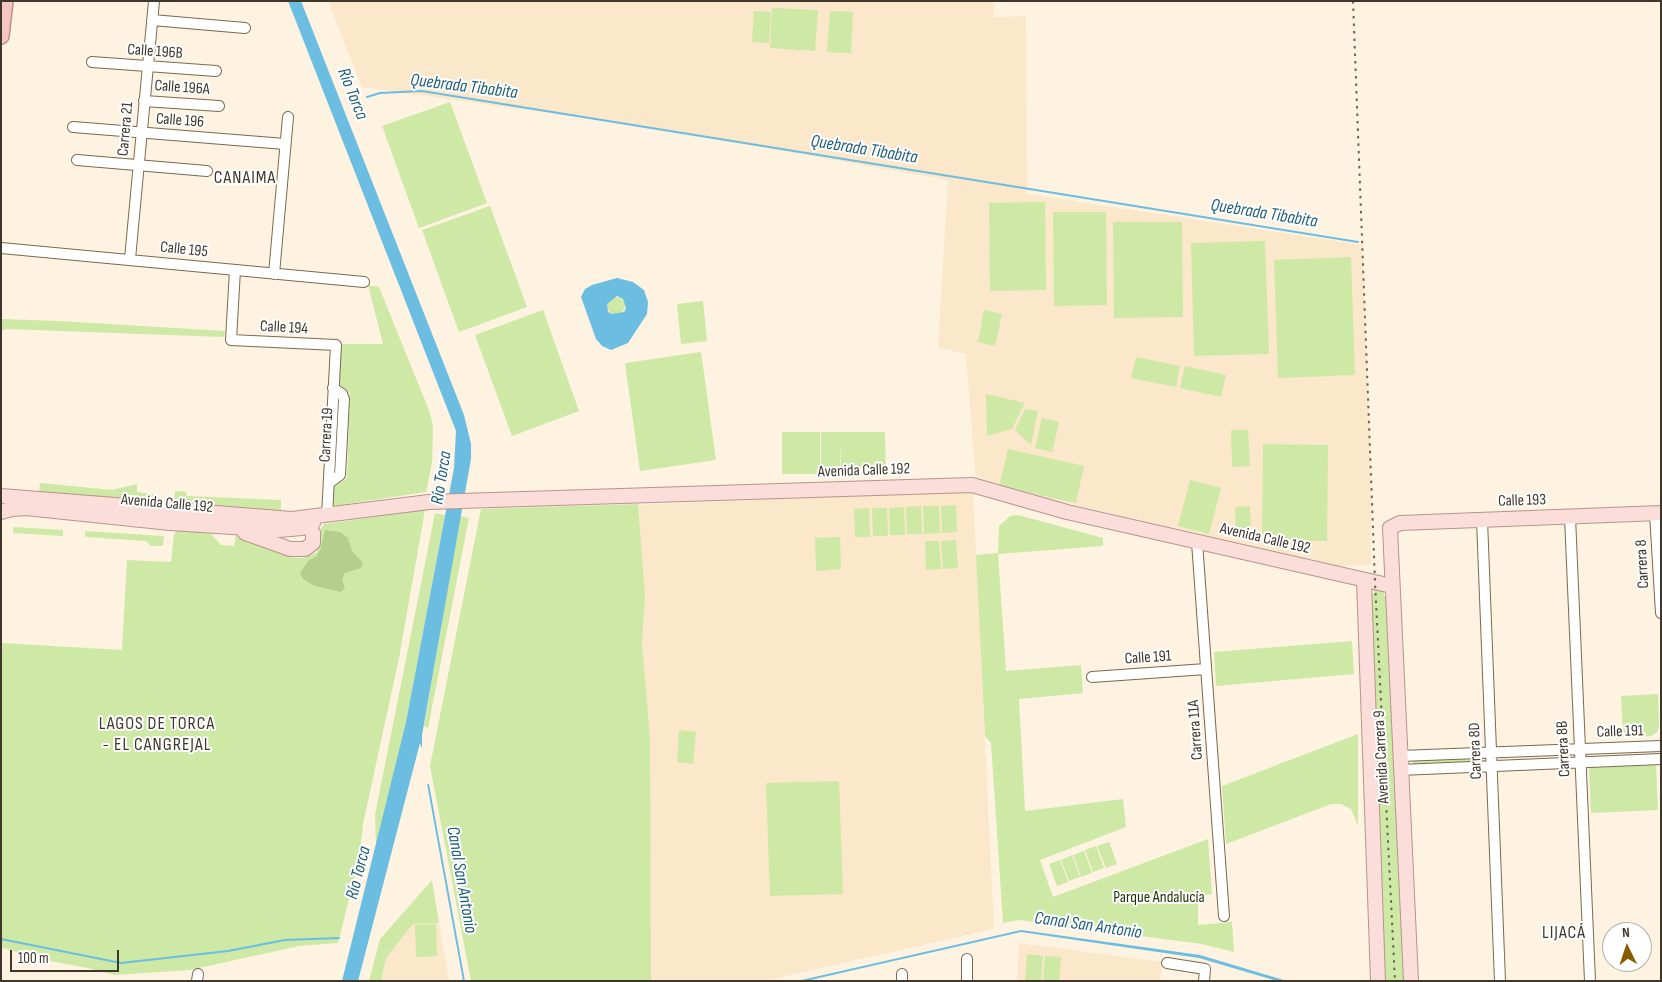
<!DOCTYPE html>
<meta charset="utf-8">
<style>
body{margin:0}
#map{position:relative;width:1662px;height:982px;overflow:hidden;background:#fef2e0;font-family:"Sofia Sans Condensed",sans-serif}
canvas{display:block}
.frame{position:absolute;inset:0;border:2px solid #3f372b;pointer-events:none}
.north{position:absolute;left:1602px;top:922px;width:50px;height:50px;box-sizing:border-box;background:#fff;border:1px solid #b2afaa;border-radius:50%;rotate:356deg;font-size:14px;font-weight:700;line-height:20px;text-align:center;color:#3f372b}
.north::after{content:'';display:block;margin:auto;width:18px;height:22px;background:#895c00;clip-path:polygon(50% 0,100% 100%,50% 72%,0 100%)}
.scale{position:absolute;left:10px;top:950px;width:109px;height:22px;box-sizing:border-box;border:2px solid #3f372b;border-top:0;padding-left:6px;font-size:15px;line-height:18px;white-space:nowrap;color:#3f372b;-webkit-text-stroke:4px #fff;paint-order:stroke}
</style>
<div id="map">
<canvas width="1662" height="982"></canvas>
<div class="frame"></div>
<div class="north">N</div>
<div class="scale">100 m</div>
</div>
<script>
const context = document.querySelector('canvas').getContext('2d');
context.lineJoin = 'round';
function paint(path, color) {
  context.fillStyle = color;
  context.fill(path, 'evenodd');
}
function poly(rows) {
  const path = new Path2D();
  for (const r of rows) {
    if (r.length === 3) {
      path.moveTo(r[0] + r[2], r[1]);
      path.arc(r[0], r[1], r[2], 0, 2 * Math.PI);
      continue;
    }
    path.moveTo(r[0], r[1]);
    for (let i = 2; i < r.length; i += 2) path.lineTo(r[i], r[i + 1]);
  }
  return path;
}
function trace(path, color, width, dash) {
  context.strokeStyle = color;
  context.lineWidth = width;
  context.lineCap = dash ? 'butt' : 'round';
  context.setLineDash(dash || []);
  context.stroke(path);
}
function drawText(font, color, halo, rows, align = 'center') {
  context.font = font + ' "Sofia Sans Condensed",sans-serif';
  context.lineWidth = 4;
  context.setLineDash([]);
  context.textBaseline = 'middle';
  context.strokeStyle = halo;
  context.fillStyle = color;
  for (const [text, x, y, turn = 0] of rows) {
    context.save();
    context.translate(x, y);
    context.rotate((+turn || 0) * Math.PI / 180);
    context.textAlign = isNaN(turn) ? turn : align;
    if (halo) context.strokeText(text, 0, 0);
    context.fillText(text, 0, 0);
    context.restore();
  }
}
paint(poly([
 [328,1,994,1,994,17,1026,16,1027,194,1362,245,1370,448,1371,565,1338,566,976,482,966,354,938,347,948,180,641,126,362,87],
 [973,491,994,929,763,981,650,981,642,642,645,596,638,505],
 [439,923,449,981,381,981,386,958,413,924],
 [1019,943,1162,962,1160,981,1017,981]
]), '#fbe7c9');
paint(poly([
 [772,8,818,10,815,51,770,48],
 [754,11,771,12,769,43,752,42],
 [830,11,853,12,851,53,827,52],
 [450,102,487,203,419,228,382,126],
 [1045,202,1046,290,990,291,989,203],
 [490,206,527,307,459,332,422,230],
 [1053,212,1106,212,1107,305,1054,306],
 [1113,222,1182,222,1183,317,1114,318],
 [1265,241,1269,354,1194,356,1191,243],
 [1351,257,1355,375,1278,378,1274,260],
 [368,285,379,287,430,413,433,427,432,463,426,492,333,506,334,487,347,478,350,394,339,386,341,344,383,344],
 [616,306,9],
 [703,301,707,341,681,344,677,304],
 [543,310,579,411,512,436,475,335],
 [984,310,1002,314,995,346,978,342],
 [1,319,59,321,225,331,224,337,6,329,1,331],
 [701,352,716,460,640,471,625,363],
 [1136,357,1180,366,1176,387,1131,378],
 [1185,366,1226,375,1221,397,1180,388],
 [986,394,1025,403,1012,429,987,436],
 [1025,409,1038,411,1031,445,1015,430],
 [1042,418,1059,422,1052,452,1035,448],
 [1231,430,1248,430,1250,466,1232,467],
 [782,432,820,432,820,474,782,474],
 [821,432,885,432,886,473,841,474,841,438,840,474,821,475],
 [1263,444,1328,445,1327,541,1262,540],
 [1008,449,1084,466,1076,503,999,486],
 [1190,480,1221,488,1209,534,1178,526],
 [40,483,112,490,137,484,137,492,158,495,158,502,39,492],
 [175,491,186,492,187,496,281,500,281,512,174,503],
 [638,504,645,596,642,643,650,739,651,981,471,981,430,766,481,509],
 [956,505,957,532,942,533,941,506],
 [921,506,922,534,907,534,906,507],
 [923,506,939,506,940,533,924,534],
 [1250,506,1251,536,1236,536,1235,507],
 [904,507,905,535,890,535,889,508],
 [869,508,870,537,855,537,854,509],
 [872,508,887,508,888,536,873,536],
 [425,510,399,658,363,824,359,860,338,943,299,946,190,970,114,975,88,968,34,958,1,947,1,643,122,650,127,560,171,562,174,534,177,531,183,529,209,532,221,545,234,546,236,535,294,558,304,558,316,553,319,547,320,530,324,524],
 [435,513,445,515,406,722,376,845,375,815],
 [1018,515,1103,538,1103,546,998,554,1006,671,1081,665,1083,693,1019,699,1025,811,1123,799,1126,827,1040,860,1053,897,1208,839,1212,894,1198,896,1198,925,1232,922,1234,952,1202,944,1018,920,1003,923,991,743,985,736,976,555,998,553,999,526,1010,516],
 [460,516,469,518,428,728,424,726],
 [13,527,63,530,63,536,13,533],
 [85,531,164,536,163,546,151,546,146,541,85,537],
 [840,537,841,569,816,571,815,538],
 [956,540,958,568,943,569,941,541],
 [925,541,939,541,941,569,926,570],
 [1374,589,1384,591,1384,596,1387,597,1406,981,1384,981,1371,594,1374,594],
 [1352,641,1354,674,1216,686,1214,652],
 [1658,694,1659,727,1657,732,1651,736,1623,737,1621,696],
 [679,730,696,732,693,764,677,762],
 [1358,734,1358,826,1351,809,1341,804,1331,804,1226,844,1222,786],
 [1482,757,1485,761,1415,765,1412,762,1413,760],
 [1656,765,1658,810,1591,813,1589,768],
 [839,781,843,894,770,896,766,783],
 [1109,842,1117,864,1106,868,1097,846],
 [1096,846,1104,868,1093,872,1085,850],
 [1084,851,1092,873,1081,877,1073,855],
 [1072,855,1080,877,1069,881,1061,860],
 [1060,860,1068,882,1057,886,1049,864],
 [432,880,439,923,413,924,386,958,381,981,369,981,380,939],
 [436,924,437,956,416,957,415,925],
 [1027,954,1043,956,1041,981,1025,981],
 [1045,956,1061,957,1059,981,1043,981]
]), '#cde9a5');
paint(poly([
 [325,530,340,532,348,538,352,551,363,563,361,568,345,573,342,579,345,588,341,592,315,586,303,579,300,573,308,561,317,556,321,548]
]), '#b3cf8b');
paint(poly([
 [288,1,301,1,464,415,471,444,471,459,422,735,422,749,420,743,358,981,342,981,406,722,454,468,456,431],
 [617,278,633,282,644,290,648,302,647,314,628,343,611,350,602,346,596,339,581,297,585,289,592,285],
 [617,296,623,299,626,308,624,312,612,314,608,312,607,304],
 [427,784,429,784,465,981,463,981],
 [1021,930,1200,955,1287,981,1277,981,1199,958,1021,932,806,981,797,981]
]), '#6cbde2');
trace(poly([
 [367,97,380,93,422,91,1358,242],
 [1,939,121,963,228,951,285,940,339,938]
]), '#6cbde2', 2);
const minor = poly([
 [152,20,245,28],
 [92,62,216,71],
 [144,101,219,106],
 [73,127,285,144],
 [77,160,207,171],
 [1,248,364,282],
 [130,259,154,1],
 [235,270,231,340,336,345,327,516],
 [274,274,288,117],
 [329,483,340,475,344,399,342,394,333,388],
 [1655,513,1661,613],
 [1570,517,1590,981],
 [1482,520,1500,981],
 [1197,542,1224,916],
 [1092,677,1206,669],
 [1400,756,1661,746],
 [1400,770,1661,759],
 [1167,963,1205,969,1204,981],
 [197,981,198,974],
 [902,981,902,974],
 [967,981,967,959]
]);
const major = poly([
 [1,496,292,519,429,502,972,485,1067,512,1392,586],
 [1,512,12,509,26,508,170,523,279,530,302,528,313,523],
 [245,533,290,549,305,549,313,543,313,533,307,526,299,522],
 [1364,580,1378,981],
 [1411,981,1390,528,1400,523,1661,513]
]);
const highway = poly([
 [1,36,5,1]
]);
trace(minor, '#7b694e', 12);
trace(major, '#b7948d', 16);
trace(highway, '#b7948d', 18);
trace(minor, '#fff', 10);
trace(major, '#fbddda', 14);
trace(highway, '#f8c6c2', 15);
trace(poly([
 [1353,1,1375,582,1395,981]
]), '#6b6255', 2, [2.5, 5]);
drawText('16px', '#3f372b', '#fff', [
 ["Calle 196B",155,52,4],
 ["Calle 196A",182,88,4],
 ["Calle 196",180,121,4],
 ["Carrera 21",126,129,-85],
 ["Calle 195",184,250,6],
 ["Calle 194",284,328,3],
 ["Carrera 19",327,435,-87],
 ["Avenida Calle 192",864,471,-2],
 ["Calle 193",1522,501,-2],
 ["Avenida Calle 192",167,504,5],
 ["Avenida Calle 192",1265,539,13],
 ["Carrera 8",1643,564,-93],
 ["Calle 191",1148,658,-4],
 ["Carrera 11A",1196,730,-94],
 ["Calle 191",1620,732,-2],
 ["Carrera 8B",1564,749,-93],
 ["Carrera 8D",1476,751,-92],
 ["Avenida Carrera 9",1382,757,-93]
]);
drawText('16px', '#1f2f00', '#fff', [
 ["Parque Andalucía",1159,898]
]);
drawText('italic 18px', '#205f79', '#fff', [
 ["Quebrada Tibabita",464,87,7],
 ["Río Torca",352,94,68],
 ["Quebrada Tibabita",864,150,9],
 ["Quebrada Tibabita",1264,214,9],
 ["Río Torca",442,478,-81],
 ["Río Torca",359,873,-76],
 ["Canal San Antonio",461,880,80],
 ["Canal San Antonio",1088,926,8]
]);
context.letterSpacing = '1px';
drawText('18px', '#3f372b', '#fff', [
 ["CANAIMA",245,178],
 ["LAGOS DE TORCA",157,724],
 ["- EL CANGREJAL",157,745],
 ["LIJACÁ",1564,933]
]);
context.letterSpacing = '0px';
</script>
